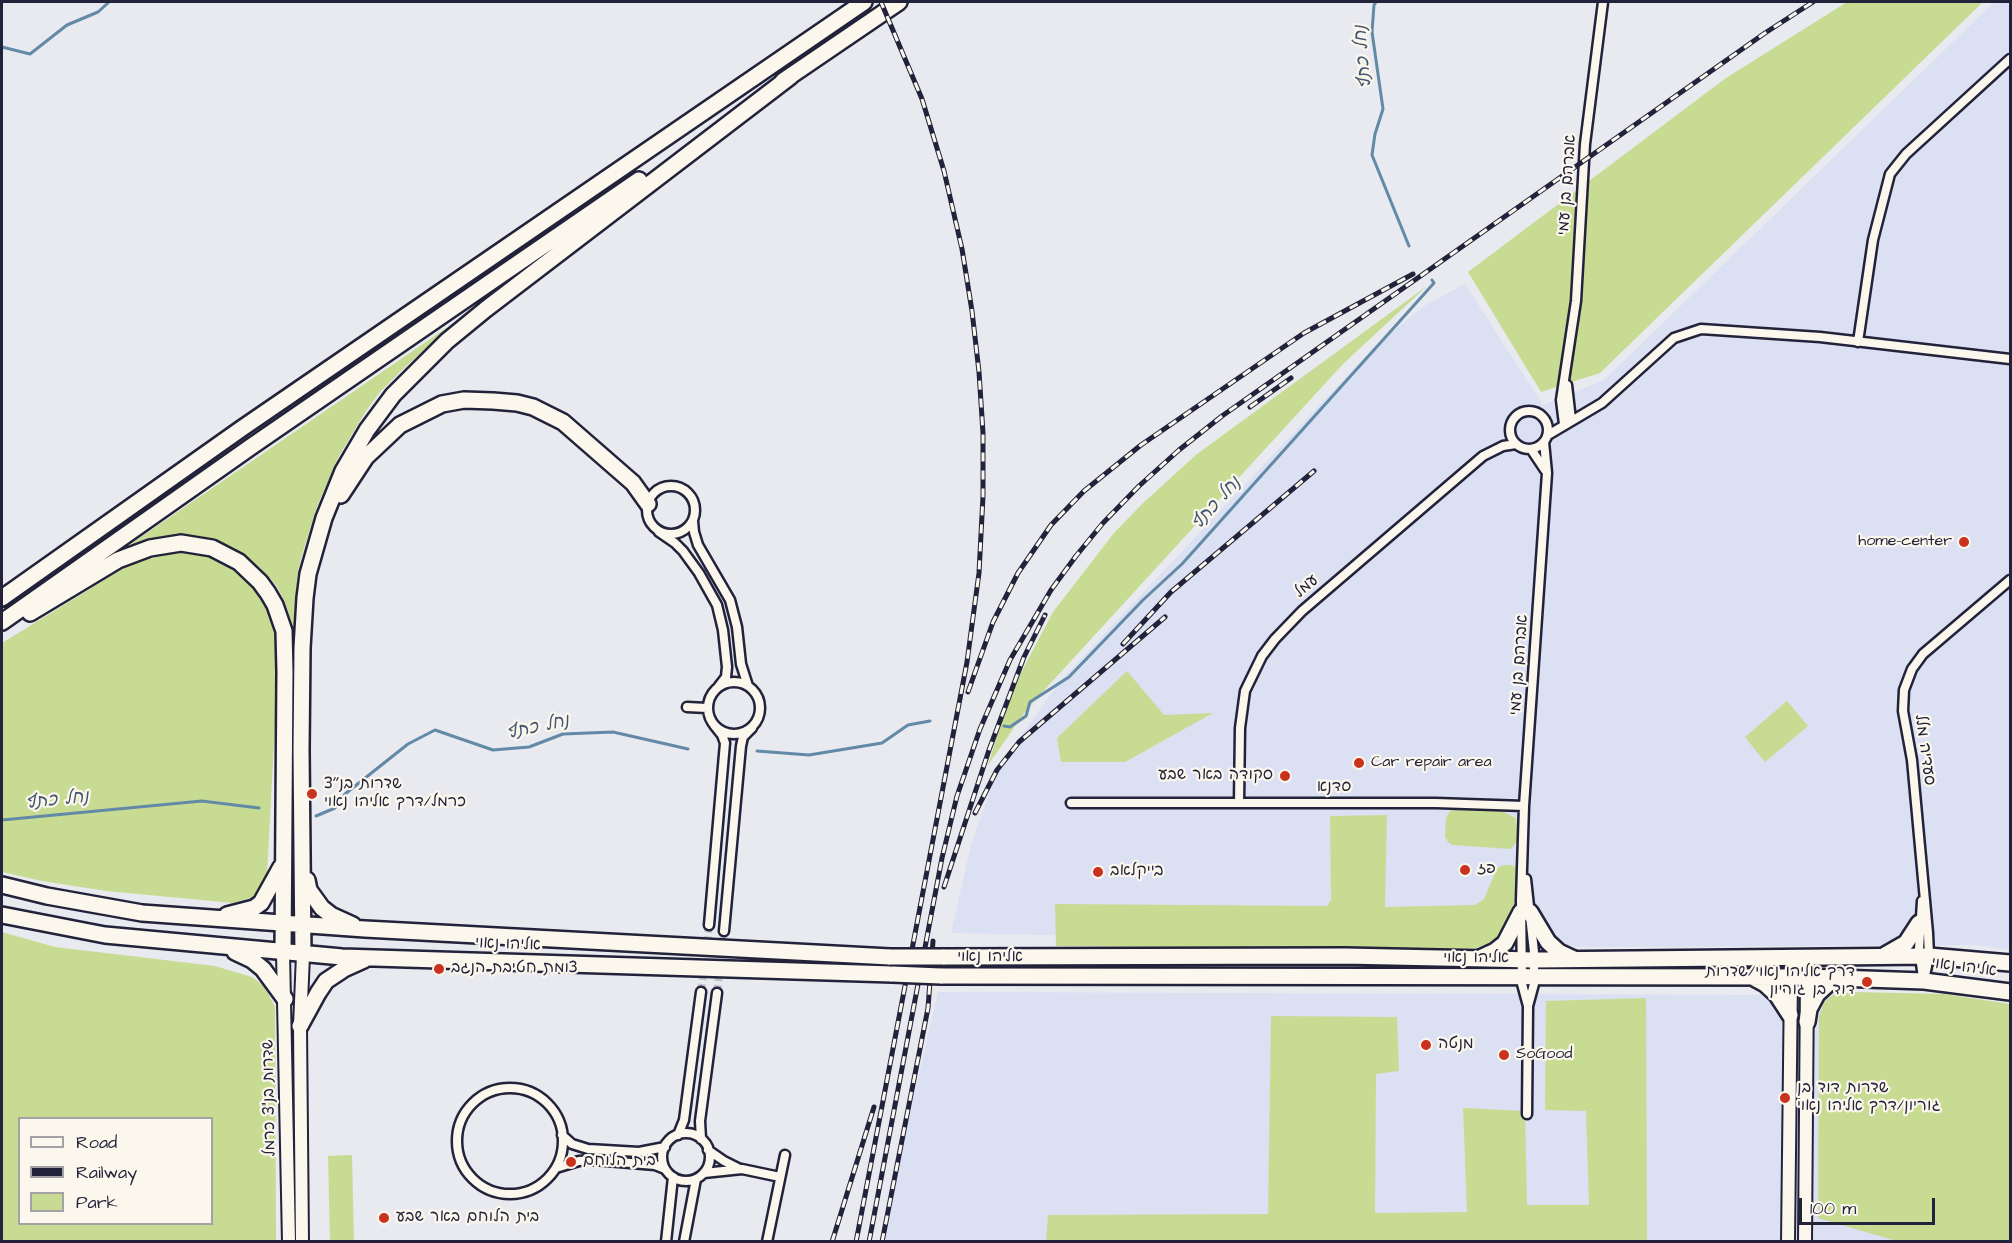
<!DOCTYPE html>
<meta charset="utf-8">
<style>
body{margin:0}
#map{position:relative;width:2012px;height:1243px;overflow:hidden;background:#e8eaf0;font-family:"Architects Daughter",sans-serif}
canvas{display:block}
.frame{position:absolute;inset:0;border:3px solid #22223b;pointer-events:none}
.legend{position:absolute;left:18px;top:1117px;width:195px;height:108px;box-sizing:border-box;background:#fbf7ec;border:2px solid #a4a2a5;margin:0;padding:8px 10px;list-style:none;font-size:18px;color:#22223b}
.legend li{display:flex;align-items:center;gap:12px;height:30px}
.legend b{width:30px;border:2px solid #a4a2a5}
.scale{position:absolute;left:1799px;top:1198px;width:136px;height:27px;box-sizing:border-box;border:3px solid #22223b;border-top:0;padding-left:8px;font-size:18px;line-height:21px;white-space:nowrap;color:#22223b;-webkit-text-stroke:4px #fbf7ec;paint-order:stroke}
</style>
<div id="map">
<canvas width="2012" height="1243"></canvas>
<div class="frame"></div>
<ul class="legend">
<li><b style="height:8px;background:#fbf7ec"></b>Road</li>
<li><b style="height:8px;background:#22223b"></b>Railway</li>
<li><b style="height:16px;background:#c7dc92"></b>Park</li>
</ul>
<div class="scale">100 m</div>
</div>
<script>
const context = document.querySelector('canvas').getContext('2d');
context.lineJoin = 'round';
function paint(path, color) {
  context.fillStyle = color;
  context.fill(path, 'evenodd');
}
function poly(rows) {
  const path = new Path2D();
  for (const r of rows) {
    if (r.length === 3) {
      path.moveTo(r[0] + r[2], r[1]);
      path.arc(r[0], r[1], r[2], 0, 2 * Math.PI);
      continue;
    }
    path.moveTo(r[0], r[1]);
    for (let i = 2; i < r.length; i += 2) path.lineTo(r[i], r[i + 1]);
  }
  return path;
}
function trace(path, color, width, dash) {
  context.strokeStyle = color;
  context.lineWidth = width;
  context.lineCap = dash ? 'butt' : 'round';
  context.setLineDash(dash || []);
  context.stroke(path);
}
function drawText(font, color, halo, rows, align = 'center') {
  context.font = font + ' "Architects Daughter","Playpen Sans Hebrew",sans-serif';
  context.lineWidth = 4.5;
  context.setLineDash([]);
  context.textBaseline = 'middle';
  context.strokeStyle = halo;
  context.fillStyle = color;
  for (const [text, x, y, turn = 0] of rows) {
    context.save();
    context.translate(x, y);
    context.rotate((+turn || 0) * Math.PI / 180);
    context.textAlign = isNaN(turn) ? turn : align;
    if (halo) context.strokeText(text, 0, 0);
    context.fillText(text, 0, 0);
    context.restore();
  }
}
paint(poly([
 [1994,2,2010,2,2010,950,1976,945,1606,947,951,933,971,845,999,765,1063,678,1376,345,1424,306,1465,284,1543,405,1604,380],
 [938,992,1771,995,1983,1005,2010,1241,884,1242,902,1148]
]), '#dbe0f3');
paint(poly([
 [1847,2,1983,2,1600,373,1541,392,1468,272,1726,78],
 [1427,286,1343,364,1027,709,988,765,1005,711,1022,671,1053,612,1114,533,1142,504,1197,454],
 [458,320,405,367,380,392,366,411,339,456,317,507,301,558,297,578,294,629,284,600,276,585,265,573,243,553,210,539,177,535,163,537,147,541,100,565],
 [188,552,205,555,223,562,243,575,257,588,268,606,275,625,279,647,267,876,263,887,254,897,233,903,106,891,42,881,2,872,2,643,129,565,169,553],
 [1127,671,1164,715,1213,713,1125,762,1061,762,1057,738],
 [1787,701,1808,726,1765,762,1745,737],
 [1455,810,1502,811,1516,818,1518,840,1511,849,1452,845,1448,842,1445,837,1446,818,1450,811],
 [1387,815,1385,907,1475,905,1484,899,1497,868,1504,865,1511,865,1520,870,1516,918,1505,933,1498,939,1472,950,1056,946,1055,904,1327,906,1331,900,1330,816],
 [2,932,55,947,215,966,252,977,264,986,275,1007,276,1241,2,1241],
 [20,1118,212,1118,212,1224,20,1224],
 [1854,992,1944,994,2010,1004,2010,1241,1896,1241,1818,1218,1819,1017,1824,1002,1834,994],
 [1646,998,1647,1241,1046,1241,1048,1215,1268,1214,1271,1016,1397,1017,1399,1071,1376,1074,1375,1213,1467,1212,1463,1108,1525,1111,1527,1205,1589,1205,1586,1111,1545,1110,1546,1001],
 [352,1155,354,1241,330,1241,328,1156]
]), '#c7dc92');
trace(poly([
 [1376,2,1374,5,1372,32,1383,109,1375,134,1372,155,1409,246],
 [2,47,30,54,67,25,98,12,109,2],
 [1004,726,1010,727,1026,716,1030,702,1069,677,1143,600,1182,564,1434,283,1432,280],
 [757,751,809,755,882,743,908,725,930,721],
 [316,816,335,808,345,794,408,744,435,730,493,750,529,747,563,734,613,732,688,749],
 [2,820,202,801,259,808]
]), '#628aa6', 3);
trace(poly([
 [701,992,709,925],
 [717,993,724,931]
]), '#c0c2cc', 8, [8, 4]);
const street = poly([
 [1858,342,1873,240,1890,174,1906,154,2010,59],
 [1567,385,1571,420],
 [1529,430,19],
 [1564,424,1561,400,1576,301,1585,144,1603,2],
 [1548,435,1602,403,1674,338,1701,329,1820,337,2010,359],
 [1531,449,1545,470],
 [671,510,24],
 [693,521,694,532,698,545,730,600,737,627,741,664,748,686],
 [659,532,675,543,683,551,699,573,717,605,723,630,727,667,726,677,719,686],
 [734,708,26],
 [687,707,707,708],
 [1071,803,1436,803,1524,806],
 [1239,803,1240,728,1245,691,1262,656,1275,639,1302,611,1483,456,1503,446,1516,444],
 [1526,879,1534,952,1534,984,1528,1006],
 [1922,901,1919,949,1923,978],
 [709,925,725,743,722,735,714,725],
 [724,931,741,746,743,737,752,728],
 [1924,981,1929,956,1928,933,1912,760,1903,711,1904,690,1912,669,1923,654,2010,580],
 [510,1141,53],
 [1527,1114,1528,1006,1522,984,1521,900,1524,806,1547,473,1544,442],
 [686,1157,24],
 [562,1135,572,1144,588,1149,639,1152,665,1147],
 [678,1135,684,1120,701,992],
 [701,1139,700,1121,717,993],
 [708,1150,724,1161,738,1168],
 [556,1168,579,1161,594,1160,655,1165,665,1169],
 [704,1173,742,1169,780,1177],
 [666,1242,673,1177],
 [684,1242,696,1179],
 [767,1242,785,1155]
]);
const secondary = poly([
 [1799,957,1807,977,1805,1242],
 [1788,1242,1791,977,1799,957]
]);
const primary = poly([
 [283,953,289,1242],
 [302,1242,300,1026,303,955]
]);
const highway = poly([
 [783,81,899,2],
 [341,495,366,457,400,425,442,404,464,400,493,401,517,403,533,407,563,422,633,483,648,504],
 [2,598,241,429,864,2],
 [30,613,118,560,150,548,181,543,212,548,239,562,260,582,268,593,275,605,284,631,285,672,283,953],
 [2,622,252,446,639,180],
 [307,880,309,890,322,908,331,915,353,925],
 [2,885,47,896,142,913,365,929,890,957],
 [1530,912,1548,942,1559,952,1574,959],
 [2,915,105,935,342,957,892,974],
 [227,915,254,908,261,903,281,867],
 [235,952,252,960,263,969,285,999],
 [303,955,301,750,302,648,305,598,308,574,324,518,343,471,367,430,393,395,447,341,486,309,791,76],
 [1885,955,1906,943,1919,923],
 [943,957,1345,956,1534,960,1929,956,2010,963],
 [1480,958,1495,951,1505,943,1521,912],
 [941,976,1807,977,1924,981,2010,992],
 [1752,977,1765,984,1777,995,1790,1015],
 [1807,1022,1809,1009,1817,994,1828,984,1839,979],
 [300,1026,318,993,326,981,344,969,364,960]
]);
trace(street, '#22223b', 13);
trace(secondary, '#22223b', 16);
trace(primary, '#22223b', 16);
trace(highway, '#22223b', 20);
trace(street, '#fbf7ec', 8);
trace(secondary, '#fbf7ec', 12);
trace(primary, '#fbf7ec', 12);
trace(highway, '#fbf7ec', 15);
const rail = poly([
 [1250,407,1291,378],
 [1123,644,1171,592,1314,471],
 [968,692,993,622,1018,573,1051,525,1084,491,1141,445,1304,333,1413,274],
 [975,813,997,770,1019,742,1165,617],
 [944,887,989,750,1024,657,1045,615],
 [832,1242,874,1107],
 [856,1242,967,662,979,573,983,496,983,433,979,372,972,311,962,249,944,171,922,99,881,2],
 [869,1242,942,858,957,796,980,729,1010,660,1051,590,1076,556,1103,523,1139,486,1179,450,1222,416,1765,33,1813,2],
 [882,1242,928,1008,933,941]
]);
trace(rail, '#22223b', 5);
trace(rail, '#fbf7ec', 3, [9]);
const highwayBridge = poly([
 [890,957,943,957],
 [892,974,941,976]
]);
trace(highwayBridge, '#22223b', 20, []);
trace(highwayBridge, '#fbf7ec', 15);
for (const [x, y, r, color] of [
 [1964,542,6,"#c8321e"],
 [1359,763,6,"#c8321e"],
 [1285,776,6,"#c8321e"],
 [312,794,6,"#c8321e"],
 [1465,870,6,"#c8321e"],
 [1098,872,6,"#c8321e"],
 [439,969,6,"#c8321e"],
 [1867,982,6,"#c8321e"],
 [1426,1045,6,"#c8321e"],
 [1504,1055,6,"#c8321e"],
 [1785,1098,6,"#c8321e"],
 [571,1162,6,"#c8321e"],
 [384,1218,6,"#c8321e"]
]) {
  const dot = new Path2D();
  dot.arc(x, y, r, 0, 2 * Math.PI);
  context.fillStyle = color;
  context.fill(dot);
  trace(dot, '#fbf7ec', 2);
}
drawText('16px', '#22223b', '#fbf7ec', [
 ["אברהם בן עמי",1568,185,-86],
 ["עמל",1307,587,-40],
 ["אברהם בן עמי",1520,665,-86],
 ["סעדיה מלל",1924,750,82],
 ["סדנא",1334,788],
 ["אליהו נאוי",508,945,2],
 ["אליהו נאוי",990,958],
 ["אליהו נאוי",1476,959],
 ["אליהו נאוי",1964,968,7],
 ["שדרות בנ\"צ כרמל",270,1098,-91]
]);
drawText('16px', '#22223b', '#fbf7ec', [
 ["home-center",1952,542,"right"],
 ["Car repair area",1371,763],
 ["סקודה באר שבע",1273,776,"right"],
 ["שדרות בנ״צ",324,785],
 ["כרמל/דרך אליהו נאוי",324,803],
 ["פז",1477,870],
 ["בייקלאב",1110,872],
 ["צומת חטיבת הנגב",451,969],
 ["דרך אליהו נאוי/שדרות",1855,973,"right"],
 ["דוד בן גוריון",1855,991,"right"],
 ["מנטה",1438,1045],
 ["SoGood",1516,1055],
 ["שדרות דוד בן",1797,1089],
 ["גוריון/דרך אליהו נאוי",1797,1107],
 ["בית הלוחם",583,1162],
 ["בית הלוחם באר שבע",396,1218]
], 'left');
drawText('italic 18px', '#425671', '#fbf7ec', [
 ["נחל כתף",1364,57,-95],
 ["נחל כתף",1217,504,-48],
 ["נחל כתף",538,728,-12],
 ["נחל כתף",57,801,-6]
]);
</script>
